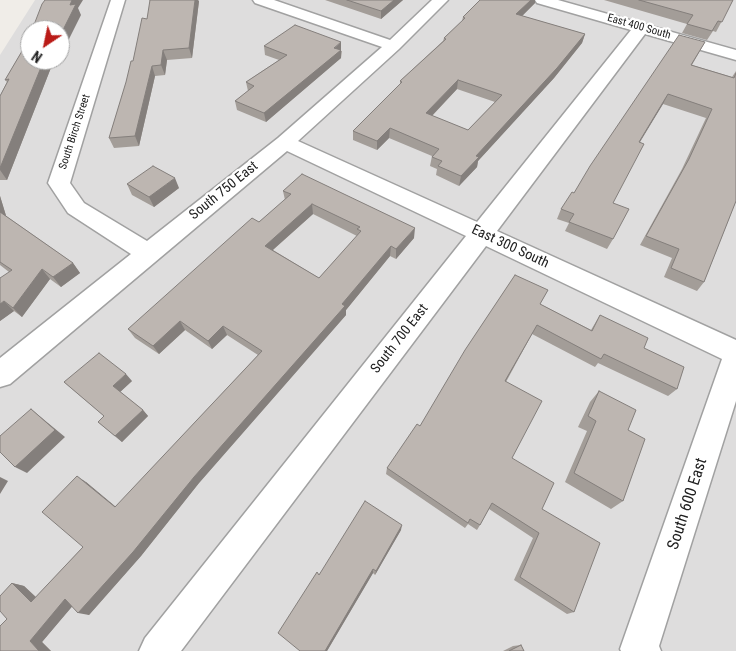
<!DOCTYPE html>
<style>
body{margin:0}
#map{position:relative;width:736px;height:651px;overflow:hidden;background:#f0ede8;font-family:"Roboto Condensed",sans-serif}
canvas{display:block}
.north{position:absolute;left:20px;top:20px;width:50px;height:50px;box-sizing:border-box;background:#fff;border:1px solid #a6a6a6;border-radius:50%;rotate:214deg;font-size:14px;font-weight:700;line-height:20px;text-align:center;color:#202020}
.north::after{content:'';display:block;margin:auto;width:18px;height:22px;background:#ba1b17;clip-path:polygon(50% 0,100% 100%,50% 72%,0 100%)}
</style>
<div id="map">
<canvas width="736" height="651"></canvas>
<div class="north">N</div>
</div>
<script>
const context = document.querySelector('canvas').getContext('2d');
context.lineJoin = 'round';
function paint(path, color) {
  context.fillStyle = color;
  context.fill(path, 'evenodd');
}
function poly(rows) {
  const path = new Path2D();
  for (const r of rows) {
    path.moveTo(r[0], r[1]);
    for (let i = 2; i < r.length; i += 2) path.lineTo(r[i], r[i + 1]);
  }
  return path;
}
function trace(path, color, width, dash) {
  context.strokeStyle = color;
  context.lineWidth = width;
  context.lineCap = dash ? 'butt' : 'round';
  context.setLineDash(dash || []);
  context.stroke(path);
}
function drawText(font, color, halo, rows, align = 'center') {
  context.font = font + ' "Roboto Condensed",sans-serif';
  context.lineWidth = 4.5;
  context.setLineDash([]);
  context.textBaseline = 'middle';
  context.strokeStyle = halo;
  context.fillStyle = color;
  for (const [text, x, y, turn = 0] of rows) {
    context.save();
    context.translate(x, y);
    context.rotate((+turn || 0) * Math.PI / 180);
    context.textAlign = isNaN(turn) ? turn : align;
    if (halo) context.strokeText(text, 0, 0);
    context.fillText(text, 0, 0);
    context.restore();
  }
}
paint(poly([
 [35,0,736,0,736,651,0,651,0,55],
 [30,30,60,30,60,60,30,60]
]), '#dedddd');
const minor = poly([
 [111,0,125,0,70,183,84,203,147,241,278,138,382,47,255,3,253,0,274,0,390,40,432,0,448,0,399,49,298,141,477,222,631,30,537,3,535,0,558,0,736,50,736,60,645,34,497,231,736,340,736,401,659,646,661,651,621,651,620,649,722,359,486,246,181,651,139,651,145,638,466,236,287,151,10,384,0,387,0,358,131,254,68,213,48,183,111,0]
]);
trace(minor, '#a1a1a1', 3);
paint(minor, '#fff');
paint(poly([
 [325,0,403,0,381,19],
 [480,0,535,0,535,3,522,16,585,34,582,43,554,78,478,161,477,167,459,186,436,175,437,169,430,166,432,156,389,138,377,150,353,140,353,131,400,84,400,81,443,41,444,38,462,21,463,17],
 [457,89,495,102,468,130,432,116],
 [604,0,733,0,716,32,713,31,707,40,682,33,687,24],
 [199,1,192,58,167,60,165,75,155,76,139,146,114,148,109,138,147,19],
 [705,42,692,65,732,77,736,71,736,201,704,282,697,291,664,277,672,258,640,245,682,169,706,118,663,104,639,142,613,203,613,239,607,249,565,231,569,223,557,219,561,209,574,193],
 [25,46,30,60,57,60,54,60,7,180,0,180,0,96,7,82,5,80],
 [264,46,342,51,341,58,266,122,237,110,235,101,248,91,246,82,279,60,265,55],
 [127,184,179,188,154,207,132,195],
 [283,191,414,238,396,259,390,256,346,310,346,315,199,483,141,556,89,615,72,606,42,642,51,651,0,651,7,619,12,583,24,586,36,597,83,547,86,482,116,507,258,355,227,335,212,349,185,330,159,354,135,338,128,329,259,222,285,200],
 [313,214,357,236,319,278,273,250],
 [0,196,6,216,73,263,80,273,61,287,50,279,22,317,14,311,0,321,9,272,0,265],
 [548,290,540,304,591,330,600,315,644,348,677,389,668,396,598,363,595,367,532,334,506,382,512,458,542,509,574,612,567,614,514,580,533,538,489,509,480,525,477,530,468,524,465,528,386,474,387,468],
 [132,381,120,392,143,410,148,416,122,442,98,422,104,416,64,382],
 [599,391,628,430,623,501,611,509,565,482,587,431,578,427,590,402],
 [401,530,375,575,373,573,327,651,300,651,319,575],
 [521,645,524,651,503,651,513,646]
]), '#a39d98');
paint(poly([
 [72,0,83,0,78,8,81,15,60,57,60,36,70,5],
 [195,0,198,0,199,1,192,58,189,48],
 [394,0,403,0,381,19,381,11],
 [531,0,535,0,535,3,514,24,516,14],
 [585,34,582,43,554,78,478,161,477,167,459,186,461,176,476,156],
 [341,42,341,58,266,122,264,113],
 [163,50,167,60,165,75,161,65],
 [44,60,54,60,7,180,0,170,0,168],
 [152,66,155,76,139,146,135,136],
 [458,80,457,89,425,123,426,113],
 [668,94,663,104,634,152,639,142],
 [390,128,389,138,377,150,377,141],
 [175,178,179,188,154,207,149,197],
 [0,196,8,222,0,213],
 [312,204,313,214,267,255,265,246],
 [415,228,414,238,396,259,396,249],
 [391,246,390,256,346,310,346,315,199,483,141,556,89,615,78,613],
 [73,263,80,273,61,287,53,277],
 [42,269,50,279,22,317,13,308],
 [4,301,14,311,0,321,0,304],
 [180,321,185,330,159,354,153,346],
 [537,325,532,334,501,389,505,381],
 [223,326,227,335,212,349,208,341],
 [126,374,132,381,119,393,113,386],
 [31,409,65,437,27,473,15,467],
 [143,410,148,416,122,442,115,436],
 [77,476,86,482,123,513,115,507],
 [0,477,8,481,0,494],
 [402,525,401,530,375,575,376,571],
 [373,569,373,573,327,651,325,651],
 [12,583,24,586,43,604,31,602],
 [65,599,76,602,42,642,51,651,39,651,30,641]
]), '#847f7c');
const building = poly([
 [45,0,72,0,70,5,76,4,60,36,60,30,32,30,42,4,45,0],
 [150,0,195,0,189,48,163,50,161,65,152,66,135,136,109,138,126,82,131,61,133,61,142,18,147,19,150,0],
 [347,0,394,0,381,11,347,0],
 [480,0,531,0,516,14,585,34,557,68,476,156,479,157,461,176,438,166,442,161,432,157,439,149,390,128,377,141,353,131,402,82,400,81,446,39,444,38,465,18,463,17,480,0],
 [458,80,502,95,468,130,426,113,458,80],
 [639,0,733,0,722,22,718,21,712,31,687,24,693,15,639,0],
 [295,25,341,42,334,48,341,50,264,113,235,101,254,86,246,82,287,55,264,46,295,25],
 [30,34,30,60,44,60,0,168,0,96,9,79,5,80,25,46,30,34],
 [679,35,705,42,691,65,734,78,736,73,736,201,704,282,671,268,679,249,646,236,689,159,712,109,668,94,639,142,644,144,613,203,629,209,613,239,569,222,574,214,561,209,572,192,574,193,590,166,679,35],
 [153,166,175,178,149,197,127,184,153,166],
 [302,174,415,228,396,249,391,246,342,304,345,306,194,477,133,552,78,613,65,599,30,641,39,651,0,651,0,626,7,619,0,611,0,596,12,583,31,602,83,547,42,512,77,476,115,507,262,351,223,326,208,341,180,321,153,346,128,329,252,218,259,222,291,194,283,191,302,174],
 [312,204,360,227,357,229,361,231,319,278,265,246,312,204],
 [0,212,73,263,53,277,42,269,13,308,4,301,0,304,0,278,12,270,0,262,0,212],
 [515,275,548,290,540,304,592,331,600,315,648,338,644,348,684,367,677,389,604,354,601,359,537,325,505,381,542,401,512,458,554,483,542,509,600,543,574,612,520,577,539,533,492,503,480,525,470,519,468,523,387,468,417,424,420,426,465,350,515,275],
 [99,353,126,374,113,386,143,410,115,436,98,422,104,416,64,382,99,353],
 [599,391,636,410,628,430,645,439,623,501,574,473,596,421,588,416,599,391],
 [31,409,55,430,15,467,0,452,0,436,31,409],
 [365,501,402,525,376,571,373,569,325,651,300,651,278,633,317,572,319,575,365,501],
 [521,645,524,651,509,651,521,645]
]);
paint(building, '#bdb6b1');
trace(building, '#847f7c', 1);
drawText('11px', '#202020', '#fff', [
 ["East 400 South",639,27,16],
 ["South Birch Street",75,132,-72]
]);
drawText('14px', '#202020', '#fff', [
 ["South 750 East",224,191,-39],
 ["East 300 South",510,247,25],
 ["South 700 East",400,339,-52]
]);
drawText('16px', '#202020', '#fff', [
 ["South 600 East",688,504,-72]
]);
</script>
